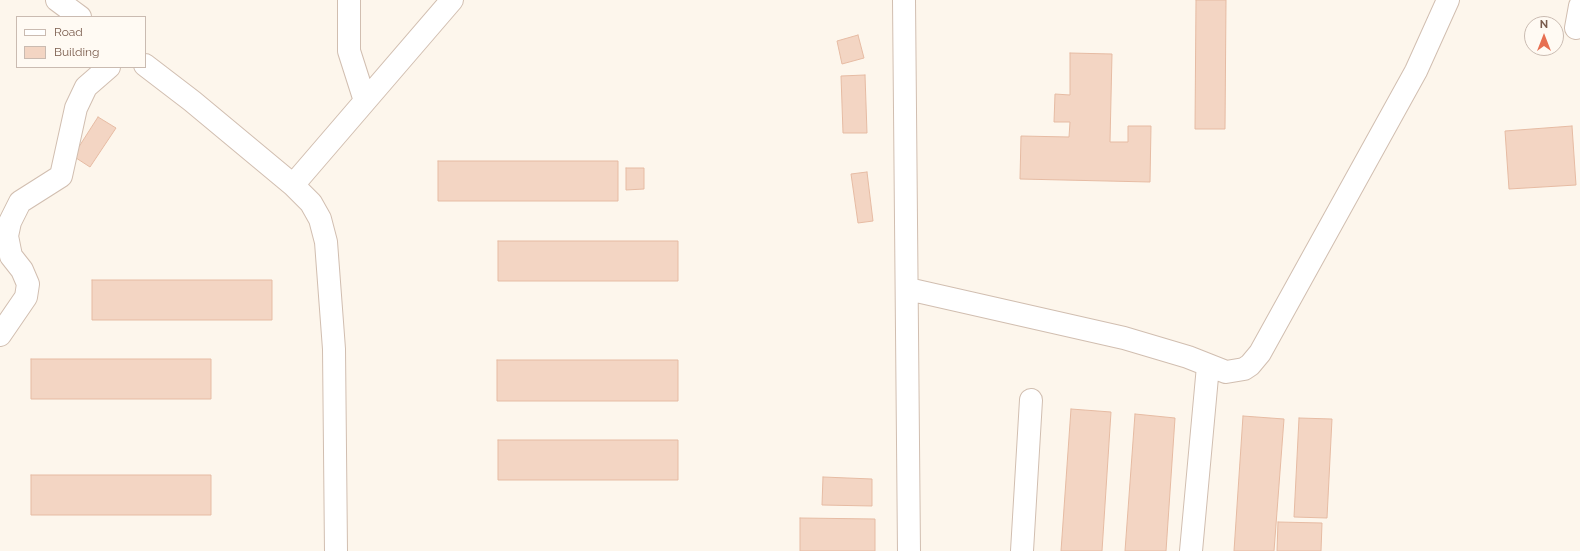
<!DOCTYPE html>
<style>
body{margin:0}
#map{position:relative;width:1580px;height:551px;overflow:hidden;background:#fdf6ec;font-family:Raleway,sans-serif}
canvas{display:block}
.legend{position:absolute;left:16px;top:16px;width:130px;height:52px;box-sizing:border-box;background:#fffaf3;border:1px solid #cabbb1;margin:0;padding:5px 7px;list-style:none;font-size:12px;color:#7a5c4d}
.legend li{display:flex;align-items:center;gap:8px;height:20px}
.legend b{width:20px;border:1px solid #cabbb1}
.north{position:absolute;left:1524px;top:16px;width:40px;height:40px;box-sizing:border-box;background:#fffaf3;border:1px solid #cabbb1;border-radius:50%;rotate:0deg;font-size:11px;font-weight:700;line-height:16px;text-align:center;color:#7a5c4d}
.north::after{content:'';display:block;margin:auto;width:14px;height:18px;background:#e76f51;clip-path:polygon(50% 0,100% 100%,50% 72%,0 100%)}
</style>
<div id="map">
<canvas width="1580" height="551"></canvas>
<ul class="legend">
<li><b style="height:5px;background:#fff"></b>Road</li>
<li><b style="height:11px;background:#f3d5c3"></b>Building</li>
</ul>
<div class="north">N</div>
</div>
<script>
const context = document.querySelector('canvas').getContext('2d');
context.lineJoin = 'round';
function paint(path, color) {
  context.fillStyle = color;
  context.fill(path, 'evenodd');
}
function poly(rows) {
  const path = new Path2D();
  for (const r of rows) {
    path.moveTo(r[0], r[1]);
    for (let i = 2; i < r.length; i += 2) path.lineTo(r[i], r[i + 1]);
  }
  return path;
}
function trace(path, color, width, dash) {
  context.strokeStyle = color;
  context.lineWidth = width;
  context.lineCap = dash ? 'butt' : 'round';
  context.setLineDash(dash || []);
  context.stroke(path);
}
const building = poly([
 [1196,0,1226,0,1225,129,1195,129,1196,0],
 [858,35,864,58,842,64,837,41,858,35],
 [1070,53,1112,54,1110,142,1128,142,1128,126,1151,126,1150,182,1020,179,1021,136,1069,137,1070,122,1054,122,1055,94,1070,95,1070,53],
 [865,75,867,133,843,133,841,76,865,75],
 [98,117,116,128,90,167,73,156,98,117],
 [1572,126,1576,185,1509,189,1505,131,1572,126],
 [438,161,618,161,618,201,438,201,438,161],
 [626,168,644,168,644,189,626,190,626,168],
 [867,172,873,221,858,223,851,174,867,172],
 [498,241,678,241,678,281,498,281,498,241],
 [92,280,272,280,272,320,92,320,92,280],
 [31,359,211,359,211,399,31,399,31,359],
 [497,360,678,360,678,401,497,401,497,360],
 [1071,409,1111,412,1102,551,1061,551,1071,409],
 [1135,414,1175,418,1166,551,1125,551,1135,414],
 [1243,416,1284,419,1274,551,1234,551,1243,416],
 [1299,418,1332,419,1327,518,1294,517,1299,418],
 [498,440,678,440,678,480,498,480,498,440],
 [31,475,211,475,211,515,31,515,31,475],
 [823,477,872,479,872,506,822,505,823,477],
 [800,518,875,519,875,551,800,551,800,518],
 [1278,522,1322,523,1321,551,1277,551,1278,522]
]);
paint(building, '#f3d5c3');
trace(building, '#e6bba3', 1);
const minor = poly([
 [57,0,80,17],
 [349,0,349,51,365,101],
 [904,0,909,551],
 [1576,28,1580,6],
 [145,65,192,101,293,185,311,203,320,219,326,242,334,349,336,551],
 [293,185,452,0],
 [908,289,1124,338,1188,357,1226,372,1244,369,1250,365,1260,353,1416,71,1448,0],
 [0,335,26,297,28,284,22,270,11,256,7,236,10,222,20,202,61,176,76,108,86,87,109,67],
 [1022,551,1031,400],
 [1191,551,1208,366]
]);
trace(minor, '#d1beb0', 24);
trace(minor, '#fff', 22);
</script>
